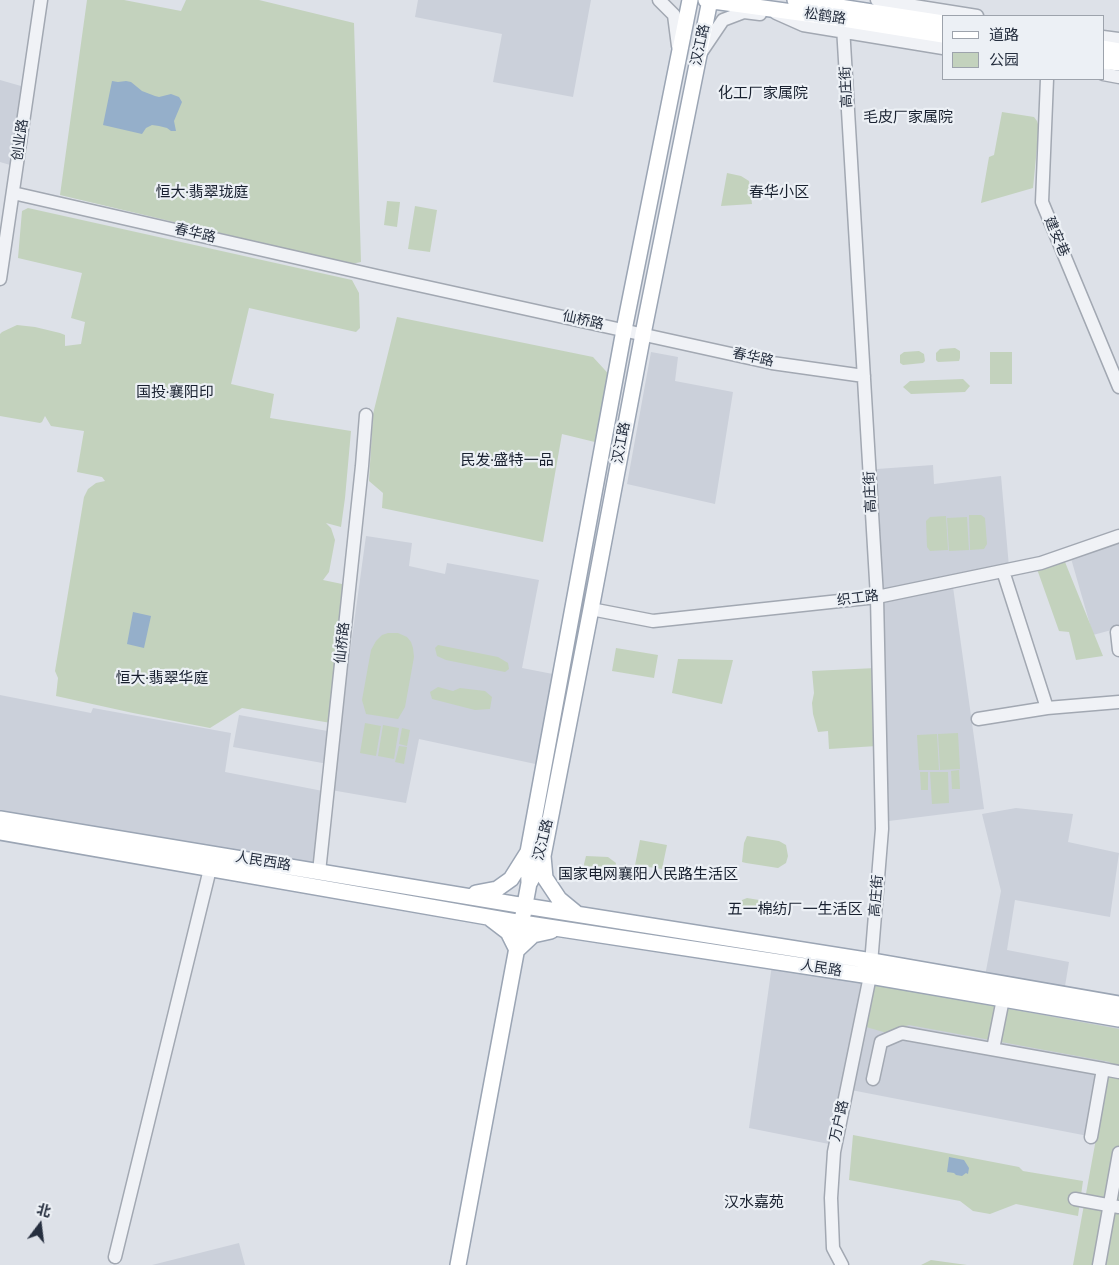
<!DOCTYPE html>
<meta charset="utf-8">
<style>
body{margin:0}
#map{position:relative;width:1119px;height:1265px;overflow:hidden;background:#dde1e8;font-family:Poppins,"Noto Sans SC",sans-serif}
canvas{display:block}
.legend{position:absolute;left:942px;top:15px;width:162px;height:65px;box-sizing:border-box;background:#ecf0f5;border:1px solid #9da3ac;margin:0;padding:6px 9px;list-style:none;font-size:15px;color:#262f3f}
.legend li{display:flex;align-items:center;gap:10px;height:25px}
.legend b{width:25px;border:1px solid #9da3ac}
.north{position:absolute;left:15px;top:1200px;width:50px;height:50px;-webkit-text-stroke:4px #ecf0f5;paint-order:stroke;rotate:15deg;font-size:14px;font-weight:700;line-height:20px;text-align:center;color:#262f3f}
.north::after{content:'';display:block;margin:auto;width:18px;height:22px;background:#262f3f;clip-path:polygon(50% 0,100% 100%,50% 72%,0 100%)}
</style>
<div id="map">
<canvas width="1119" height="1265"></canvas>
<ul class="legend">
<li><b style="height:6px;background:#fff"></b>道路</li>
<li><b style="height:14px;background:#c3d2bd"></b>公园</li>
</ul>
<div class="north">北</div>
</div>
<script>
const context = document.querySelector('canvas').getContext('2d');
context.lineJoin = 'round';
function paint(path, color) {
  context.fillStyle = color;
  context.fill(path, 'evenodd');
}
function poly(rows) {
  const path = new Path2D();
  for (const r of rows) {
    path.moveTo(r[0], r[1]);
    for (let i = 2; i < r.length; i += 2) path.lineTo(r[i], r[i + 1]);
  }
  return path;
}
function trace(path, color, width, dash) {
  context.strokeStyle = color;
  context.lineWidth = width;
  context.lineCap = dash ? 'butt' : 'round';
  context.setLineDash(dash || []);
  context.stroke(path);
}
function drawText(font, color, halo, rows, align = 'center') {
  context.font = font + ' Poppins,"Noto Sans SC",sans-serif';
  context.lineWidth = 4.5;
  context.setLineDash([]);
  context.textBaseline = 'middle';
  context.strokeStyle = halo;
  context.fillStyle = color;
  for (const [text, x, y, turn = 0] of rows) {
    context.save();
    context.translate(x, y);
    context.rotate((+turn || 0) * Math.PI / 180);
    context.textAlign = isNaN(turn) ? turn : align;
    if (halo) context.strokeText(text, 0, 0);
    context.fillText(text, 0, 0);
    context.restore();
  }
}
paint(poly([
 [418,0,591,0,573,97,493,82,502,34,415,17],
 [0,80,28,88,17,167,0,162],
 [651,352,678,357,675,381,733,392,715,504,627,484],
 [933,465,934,484,1001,476,1009,567,883,592,877,469],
 [366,536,412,543,409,566,445,574,447,563,539,580,522,668,558,675,540,765,419,739,406,803,331,790],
 [1119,539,1119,628,1093,635,1070,555],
 [953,587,984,809,889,821,883,601],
 [0,695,91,713,93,708,231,733,225,772,328,792,319,872,0,819],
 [239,715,333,732,328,764,233,747],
 [1016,808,1073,814,1068,842,1119,853,1110,917,1015,900,1007,950,1069,962,1064,992,985,976,1001,891,982,814],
 [772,965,1119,1026,1119,1142,851,1090,839,1146,749,1128],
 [239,1243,245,1265,152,1265]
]), '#cbd0da');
paint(poly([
 [87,0,124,0,181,11,186,0,259,0,354,23,361,262,351,264,60,195],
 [1002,112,1034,117,1037,121,1039,127,1033,188,981,203,989,157,994,155],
 [727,173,741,176,749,181,752,204,721,206],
 [387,201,400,202,397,227,384,225],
 [415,206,437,210,430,252,408,249],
 [28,208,352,280,359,293,360,328,356,332,249,308,231,384,274,394,270,418,351,431,345,498,341,527,326,523,331,528,335,540,329,572,323,580,342,584,344,587,331,723,242,708,210,728,133,713,56,696,58,678,55,671,84,497,88,489,96,483,105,481,102,477,77,472,84,431,51,426,45,416,42,422,40,423,0,416,0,334,2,332,17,325,35,327,60,333,65,335,65,346,81,344,85,322,71,318,82,273,18,258,22,211],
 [397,317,593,357,615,381,603,444,562,434,543,542,382,508,383,493,369,481,373,414],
 [955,348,960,351,960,358,959,361,938,362,936,360,936,353,940,349],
 [919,351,924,354,925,361,923,363,903,365,900,363,900,355,904,352],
 [990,352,1012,352,1012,384,990,384],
 [963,379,970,386,965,392,911,394,903,387,910,381],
 [969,515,981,515,985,518,987,544,984,549,970,550],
 [946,516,948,550,930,551,927,547,926,521,930,517],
 [967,517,969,550,949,551,947,518],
 [1065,562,1103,656,1076,660,1069,632,1059,631,1037,569],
 [388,633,398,633,407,637,411,642,413,648,414,657,405,707,398,719,366,714,362,700,371,650,376,641,382,635],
 [438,645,498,657,508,663,509,669,505,672,446,660,437,656,435,648],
 [616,648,658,655,654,678,612,671],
 [678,659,733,660,722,704,672,693],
 [876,668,877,746,829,749,828,731,818,732,813,714,812,703,814,693,812,671],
 [438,687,453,691,460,688,485,691,492,697,490,709,475,710,432,699,430,692],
 [365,723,381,726,376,756,360,753],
 [383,725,399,728,394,759,378,756],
 [402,728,410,730,407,746,399,744],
 [958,733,960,769,940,770,938,734],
 [937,734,939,770,919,770,917,735],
 [399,746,407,747,404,764,395,762],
 [959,770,960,789,952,789,951,771],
 [920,772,928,772,928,790,921,790],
 [930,772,948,772,949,803,932,804],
 [747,836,779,841,786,845,788,856,786,863,778,868,746,863,742,862,744,843],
 [640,840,667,845,662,869,635,865],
 [586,856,608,857,616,863,614,878,603,880,591,878,585,873,584,864],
 [747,898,783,904,782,914,744,908,741,905,742,900],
 [874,984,1119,1029,1119,1265,1073,1265,1110,1062,909,1025,887,1033,866,1027],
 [853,1135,1019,1167,1023,1171,1083,1181,1078,1216,1016,1204,990,1214,973,1211,960,1201,849,1180],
 [931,1260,967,1265,921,1265]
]), '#c3d2bd');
paint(poly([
 [112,81,118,82,126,81,131,82,142,91,155,96,159,97,171,94,179,97,182,102,174,121,176,131,171,131,167,128,159,126,152,125,146,128,142,134,103,125],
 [133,612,151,616,144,648,127,644],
 [949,1157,964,1160,969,1168,968,1174,966,1173,962,1176,956,1175,954,1173,947,1172]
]), '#95afca');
const minor = poly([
 [659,0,674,15,678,46],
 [877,0,977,16],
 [776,13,803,25,943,48],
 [1103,37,1119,39],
 [700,54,723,20,744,12,760,14],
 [1103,74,1119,77],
 [1047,79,1042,202,1119,387],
 [13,193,377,276,772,363,864,376],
 [0,279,41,0],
 [1003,571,1047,708,1119,702],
 [591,609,653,621,877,597,1041,563,1119,536],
 [1117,632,1119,650],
 [978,719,1047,708],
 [319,872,362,466,366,415],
 [993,1049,1003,999],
 [1103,1069,1119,1072],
 [873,1079,881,1042,902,1033,1103,1069,1091,1137],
 [1075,1199,1119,1207],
 [115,1257,210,869],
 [842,1265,833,1248,831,1198,834,1152,870,976,882,829,877,597,842,10],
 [1099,1265,1119,1153]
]);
const major = poly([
 [706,0,843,19,943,35],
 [795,0,943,23],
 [1103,48,1119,51],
 [1103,61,1119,63],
 [0,819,525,906,872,961,1119,1004],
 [0,832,522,923,870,976,1119,1019],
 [543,856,545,878,559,899,576,913],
 [530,882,543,856,591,609,643,334,710,0],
 [476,893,497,889,511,879,528,852],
 [491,919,508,932,517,950,533,935,551,931],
 [458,1265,529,883,528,852,624,330,690,0]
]);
trace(minor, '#a2a8b2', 15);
trace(major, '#9ba5b4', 18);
trace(minor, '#f0f2f6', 12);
trace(major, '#fff', 15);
drawText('14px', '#262f3f', '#ecf0f5', [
 ["松鹤路",825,17,8],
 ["汉江路",701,45,-78],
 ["高庄街",847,87,-93],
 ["创业路",21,140,-82],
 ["春华路",195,234,13],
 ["建安巷",1056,237,67],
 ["仙桥路",583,321,12],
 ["春华路",753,358,12],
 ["汉江路",622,443,-79],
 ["高庄街",871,492,-93],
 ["织工路",858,599,-7],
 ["仙桥路",343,643,-84],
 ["汉江路",544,840,-76],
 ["人民西路",263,862,9],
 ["高庄街",877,896,-85],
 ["人民路",821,969,9],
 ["万户路",840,1121,-78]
]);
drawText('15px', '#18202f', '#ecf0f5', [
 ["化工厂家属院",763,94],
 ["毛皮厂家属院",908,118],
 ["恒大·翡翠珑庭",202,193],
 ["春华小区",779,193],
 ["国投·襄阳印",175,393],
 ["民发·盛特一品",507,461],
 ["恒大·翡翠华庭",162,679],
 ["国家电网襄阳人民路生活区",648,875],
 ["五一棉纺厂一生活区",795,910],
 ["汉水嘉苑",754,1203]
]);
</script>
